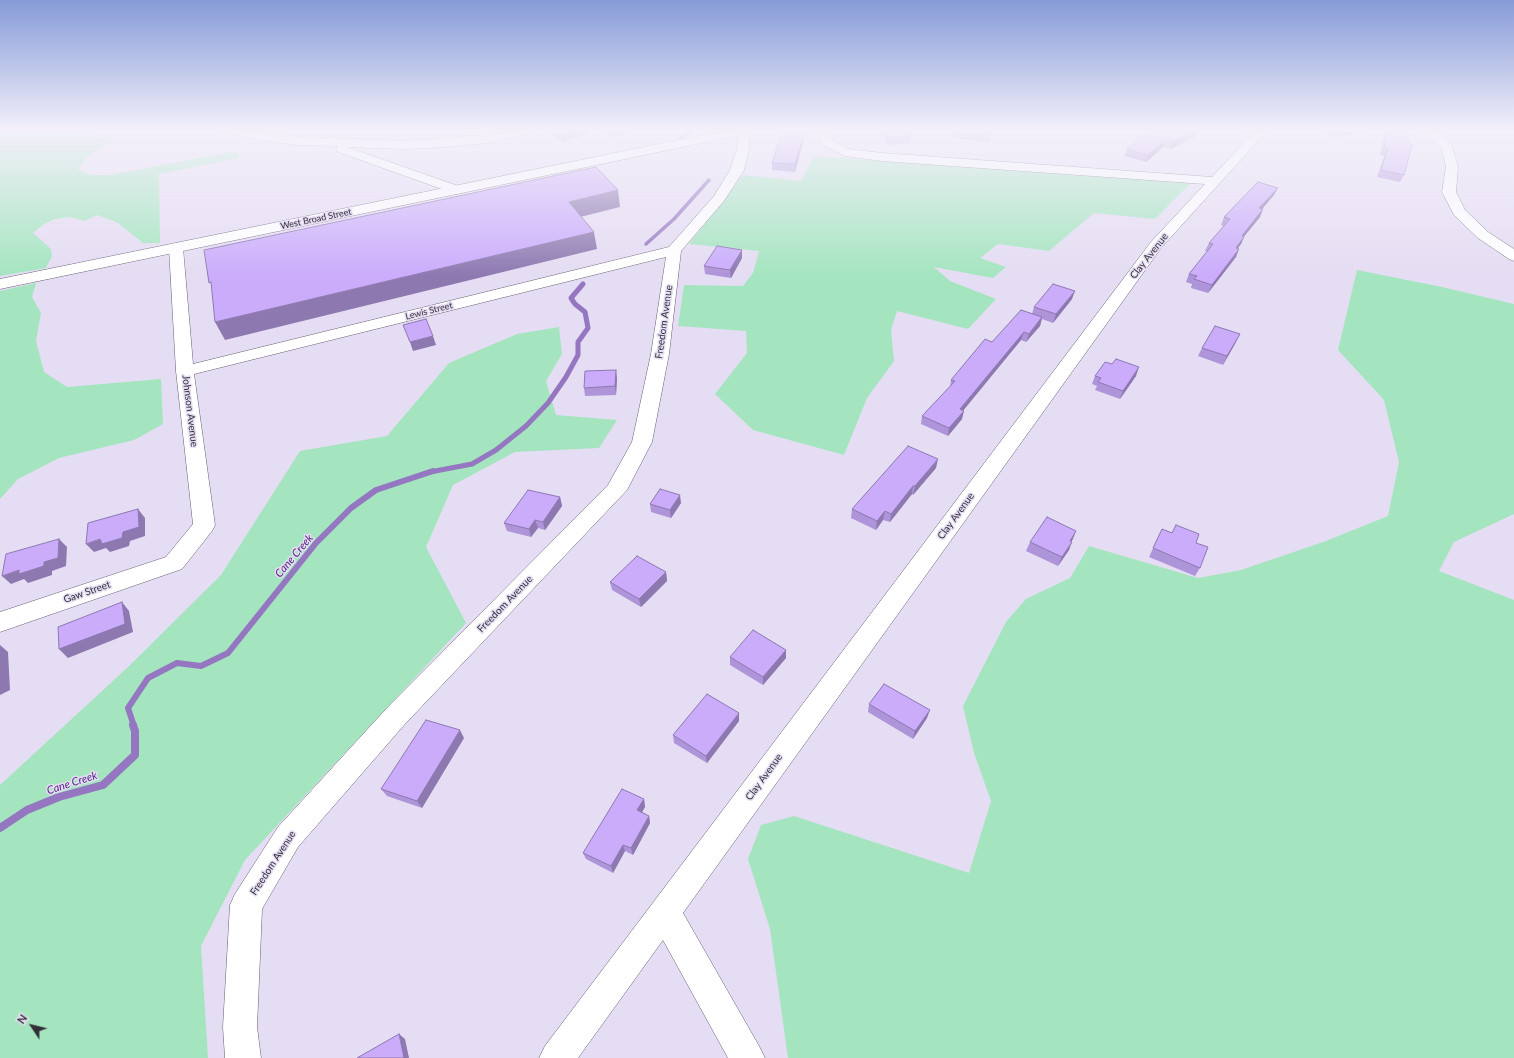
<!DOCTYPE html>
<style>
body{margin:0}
#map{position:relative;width:1514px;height:1058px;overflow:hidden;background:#e5ddf3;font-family:Lato,sans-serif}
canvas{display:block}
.north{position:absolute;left:12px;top:1006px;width:40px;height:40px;-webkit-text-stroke:3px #e5ddf3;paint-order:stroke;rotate:305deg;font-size:11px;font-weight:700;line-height:16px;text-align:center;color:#322f38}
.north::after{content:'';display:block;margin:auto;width:14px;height:18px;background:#322f38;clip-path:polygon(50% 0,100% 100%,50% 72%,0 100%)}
</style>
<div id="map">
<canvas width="1514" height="1058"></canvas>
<div class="north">N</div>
</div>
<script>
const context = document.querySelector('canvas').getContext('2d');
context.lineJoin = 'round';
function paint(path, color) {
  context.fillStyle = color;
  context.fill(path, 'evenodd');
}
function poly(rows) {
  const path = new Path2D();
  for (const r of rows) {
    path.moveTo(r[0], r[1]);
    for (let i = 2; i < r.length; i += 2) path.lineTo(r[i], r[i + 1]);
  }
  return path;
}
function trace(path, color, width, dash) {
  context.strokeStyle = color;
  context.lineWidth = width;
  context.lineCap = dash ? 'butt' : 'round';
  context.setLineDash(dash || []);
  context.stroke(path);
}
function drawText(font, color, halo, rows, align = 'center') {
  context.font = font + ' Lato,sans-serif';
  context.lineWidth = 3;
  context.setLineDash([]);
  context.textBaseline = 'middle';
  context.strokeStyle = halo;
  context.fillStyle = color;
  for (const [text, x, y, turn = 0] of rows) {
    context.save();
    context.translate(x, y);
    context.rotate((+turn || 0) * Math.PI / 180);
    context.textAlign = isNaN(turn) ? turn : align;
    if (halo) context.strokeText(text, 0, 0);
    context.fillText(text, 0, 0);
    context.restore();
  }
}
paint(poly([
 [0,129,94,129,93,136,117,139,87,157,78,169,91,175,110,175,236,151,240,158,159,174,160,243,143,243,118,223,98,215,84,221,70,217,55,219,44,224,33,233,51,249,52,256,46,268,0,276],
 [814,156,1191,183,1155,219,1094,213,1049,251,998,244,980,258,1006,267,993,278,934,267,950,281,996,299,968,329,897,311,891,330,894,361,867,398,844,455,753,430,715,394,747,353,746,331,678,326,684,285,743,286,753,273,759,251,689,244,743,175,801,181],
 [1357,270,1442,287,1514,304,1514,514,1454,542,1439,571,1514,600,1514,1058,788,1058,770,929,748,859,761,825,794,816,969,873,991,801,974,753,963,706,1006,622,1026,599,1070,578,1089,546,1198,578,1241,570,1326,541,1388,516,1399,462,1384,400,1338,350],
 [36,283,32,297,41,313,36,341,44,372,67,387,161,379,163,424,134,440,59,458,18,479,0,499,0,291],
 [559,327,562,354,546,381,556,415,617,420,599,448,515,452,453,485,426,547,466,623,245,860,201,946,208,1058,0,1058,0,785,127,668,221,575,300,451,387,436,449,363,517,334]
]), '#a4e5bf');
trace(poly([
 [680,139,693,129],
 [646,244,674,219,709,180]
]), '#9476c1', 3.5);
trace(poly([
 [430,472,472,464,496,450,526,426,548,403,566,377,578,355,578,342,588,328,585,312,575,304,571,298,583,284]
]), '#9476c1', 5);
trace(poly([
 [134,726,128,708,148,678,177,663,201,666,228,653,316,543,351,508,376,490,433,471]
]), '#9476c1', 6);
trace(poly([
 [0,828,27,810,59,797,103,785,135,755,135,731,133,725]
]), '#9476c1', 8);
const minor = poly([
 [221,129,243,129,297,137,405,141,486,135,515,129,538,129,536,132,486,143,447,147,405,149,347,147,461,187,463,190,461,193,456,194,338,152,336,149,338,146,297,145,258,140,223,132,221,129],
 [739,129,749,129,750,131,749,149,744,170,724,201,681,251,669,354,652,442,627,490,405,724,298,847,262,909,257,1027,261,1058,225,1058,223,1027,230,905,235,894,278,827,387,708,608,485,632,442,651,354,666,257,194,374,215,525,212,531,182,569,0,632,0,612,166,557,193,524,176,371,169,248,171,245,176,244,181,245,183,248,193,364,669,247,714,196,730,170,737,149,739,129],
 [814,129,826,129,833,141,848,149,882,153,1212,177,1253,133,1247,132,1245,129,1266,129,1267,131,1161,248,683,913,759,1046,765,1058,728,1058,663,940,578,1058,539,1058,545,1046,1151,242,1205,184,882,161,845,156,824,146,814,129],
 [1420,129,1434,129,1445,137,1452,146,1458,167,1456,192,1465,210,1488,232,1514,249,1514,261,1509,259,1478,238,1454,215,1442,192,1446,167,1442,149,1437,143,1420,129]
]);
const major = poly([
 [732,129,756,129,750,133,0,289,0,279,732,129]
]);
trace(minor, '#655f72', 1);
trace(major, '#655f72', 1);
paint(minor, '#fff');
paint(major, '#fff');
paint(poly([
 [541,129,587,129,588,134,562,142],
 [599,129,638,129,611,137],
 [879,129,907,129,911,136,910,143,888,145],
 [954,129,991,129,989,142,952,138],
 [1199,129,1196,136,1171,149,1163,147,1146,162,1124,156,1127,149],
 [1318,129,1373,129,1335,137],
 [1385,129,1404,129,1404,175,1400,182,1377,177,1384,156,1380,155],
 [805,132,804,139,795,172,772,170,772,163],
 [1274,195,1262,209,1260,217,1244,236,1241,244,1238,248,1236,257,1208,293,1191,288,1192,284,1186,282,1189,274,1207,251,1205,251,1209,243,1224,226,1221,225,1224,217],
 [742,250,742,258,731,278,705,274,704,266],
 [1072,299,1053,323,1042,319,1040,326,1026,342,1021,340,963,410,962,419,948,436,921,424,922,416,950,387,951,380,992,342,1032,314,1034,307],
 [1236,342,1223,365,1198,356,1202,348],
 [1095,376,1136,376,1120,399,1095,390,1097,386,1092,384],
 [617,378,616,395,585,396,584,388],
 [936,468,913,495,912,494,890,522,883,520,876,530,851,518,852,509],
 [560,497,562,506,545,530,538,528,531,537,507,531,504,523],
 [681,503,671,518,651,512,650,504],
 [1176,525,1196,543,1200,568,1195,576,1149,557,1162,529,1172,533],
 [1073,539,1071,541,1069,550,1058,566,1026,551,1030,542],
 [666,572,667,581,641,607,612,590,610,582],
 [786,650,786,658,763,685,730,665,730,657],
 [869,704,927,718,913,739,868,712],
 [739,721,707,763,674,743,673,735],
 [464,738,422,808,387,796,381,789],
 [644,799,645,807,642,812,649,816,650,823,633,855,625,851,613,873,586,859,583,853]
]), '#ae94d8');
paint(poly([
 [580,129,587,129,588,134,562,142,561,134],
 [610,129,638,129,611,137],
 [1199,129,1196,136,1171,149,1173,142],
 [1342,129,1373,129,1335,137,1338,130],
 [805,132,804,139,795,172,795,164],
 [1166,140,1163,147,1146,162,1148,155],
 [1278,188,1274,195,1256,216,1259,208],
 [618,190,620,207,572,219,569,202],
 [1263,209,1260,217,1238,244,1242,236],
 [594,232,597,249,225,340,215,322],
 [1244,237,1241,244,1232,256,1236,248],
 [1239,249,1236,257,1208,293,1212,285],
 [742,250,742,258,731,278,730,270],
 [1075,291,1072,299,1053,323,1056,314],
 [1042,317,1040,326,1026,342,1029,334],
 [1024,332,1021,340,958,417,960,409],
 [1240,334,1236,342,1223,365,1227,356],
 [433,336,436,345,413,351,410,342],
 [1139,367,1136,376,1120,399,1123,391],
 [616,370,617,378,616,395,615,386],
 [964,411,962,419,948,436,949,428],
 [938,459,936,468,913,495,915,486],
 [913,486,912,494,890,522,891,514],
 [680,495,681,503,671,518,670,510],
 [560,497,562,506,545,530,543,522],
 [138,509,145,518,145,536,130,541,129,546,110,552,106,548,94,552,86,544,123,532],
 [885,511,883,520,876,530,877,521],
 [535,520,538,528,531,537,529,529],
 [1076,531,1073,539,1066,549,1070,541],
 [59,539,67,547,66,566,52,571,52,575,28,583,24,579,11,584,2,576,44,562],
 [1072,542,1069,550,1058,566,1062,557],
 [666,572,667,581,641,607,639,599],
 [122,602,129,611,133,632,68,658,59,649],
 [0,645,8,652,10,690,0,695],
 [786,650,786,658,763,685,763,677],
 [930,710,927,718,913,739,915,731],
 [739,713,739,721,707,763,706,756],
 [460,730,464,738,422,808,417,801],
 [644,799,645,807,639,817,637,810],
 [649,816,650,823,633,855,631,848],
 [623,845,625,851,613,873,611,866],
 [399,1034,405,1039,409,1058,404,1058]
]), '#8d78b0');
const building = poly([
 [552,129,580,129,561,134,552,129],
 [884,129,907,129,911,136,889,137,884,129],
 [954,129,991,129,990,135,953,131,954,129],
 [1150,129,1199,129,1173,142,1166,140,1148,155,1127,149,1150,129],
 [1387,129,1404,129,1412,145,1404,175,1381,170,1388,148,1384,148,1387,129],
 [782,132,805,132,795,164,772,163,782,132],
 [596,167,618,190,569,202,594,232,215,322,211,282,209,283,204,250,596,167],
 [1258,182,1278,188,1259,208,1263,209,1242,236,1244,237,1236,248,1239,249,1212,285,1194,279,1197,276,1189,274,1213,244,1209,243,1230,219,1224,217,1258,182],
 [717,246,742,250,730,270,704,266,717,246],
 [1053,284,1075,291,1056,314,1034,307,1053,284],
 [1021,310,1042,317,1029,334,1024,332,960,409,964,411,949,428,922,416,955,381,951,380,985,339,992,342,1021,310],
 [426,319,433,336,410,342,403,325,426,319],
 [1215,326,1240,334,1227,356,1202,348,1215,326],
 [1116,359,1139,367,1123,391,1098,382,1101,378,1095,376,1105,362,1112,364,1116,359],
 [616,370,615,386,584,388,585,371,616,370],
 [908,446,938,459,915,486,913,486,891,514,885,511,877,521,852,509,908,446],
 [660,489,680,495,670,510,650,504,660,489],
 [528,490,560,497,543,522,535,520,529,529,504,523,528,490],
 [138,509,139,527,123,532,122,538,102,544,100,539,86,544,88,523,138,509],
 [1047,517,1076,531,1070,541,1072,542,1062,557,1030,542,1047,517],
 [1176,525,1199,534,1196,543,1208,547,1200,568,1153,548,1162,529,1172,533,1176,525],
 [59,539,58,558,44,562,44,566,19,574,19,570,2,576,6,554,59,539],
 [637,556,666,572,639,599,610,582,637,556],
 [122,602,125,624,59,649,58,627,122,602],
 [753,630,786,650,763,677,730,657,753,630],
 [884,684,930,710,915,731,869,704,884,684],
 [707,694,739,713,706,756,673,735,707,694],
 [426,720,460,730,417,801,381,789,426,720],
 [622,789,644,799,637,810,649,816,631,848,623,845,611,866,583,853,622,789],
 [399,1034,404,1058,357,1058,399,1034]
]);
paint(building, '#caacfb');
trace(building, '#8d78b0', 1);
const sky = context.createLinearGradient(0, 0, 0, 277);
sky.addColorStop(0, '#869bd8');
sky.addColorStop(0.47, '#f3f0fa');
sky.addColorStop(1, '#f3f0fa00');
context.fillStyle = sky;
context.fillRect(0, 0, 1514, 277);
drawText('9px', '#322f38', '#e5ddf3', [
 ["West Broad Street",316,219,-12],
 ["Lewis Street",429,311,-14]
]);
drawText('10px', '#322f38', '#e5ddf3', [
 ["Clay Avenue",1149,256,-52],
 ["Freedom Avenue",664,322,-82],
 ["Johnson Avenue",190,411,83],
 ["Clay Avenue",956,516,-54],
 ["Gaw Street",87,592,-19],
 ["Freedom Avenue",505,604,-46],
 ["Clay Avenue",764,777,-54],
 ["Freedom Avenue",273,863,-57]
]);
drawText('italic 11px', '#542a83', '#e5ddf3', [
 ["Cane Creek",294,556,-50],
 ["Cane Creek",72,783,-18]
]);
</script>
